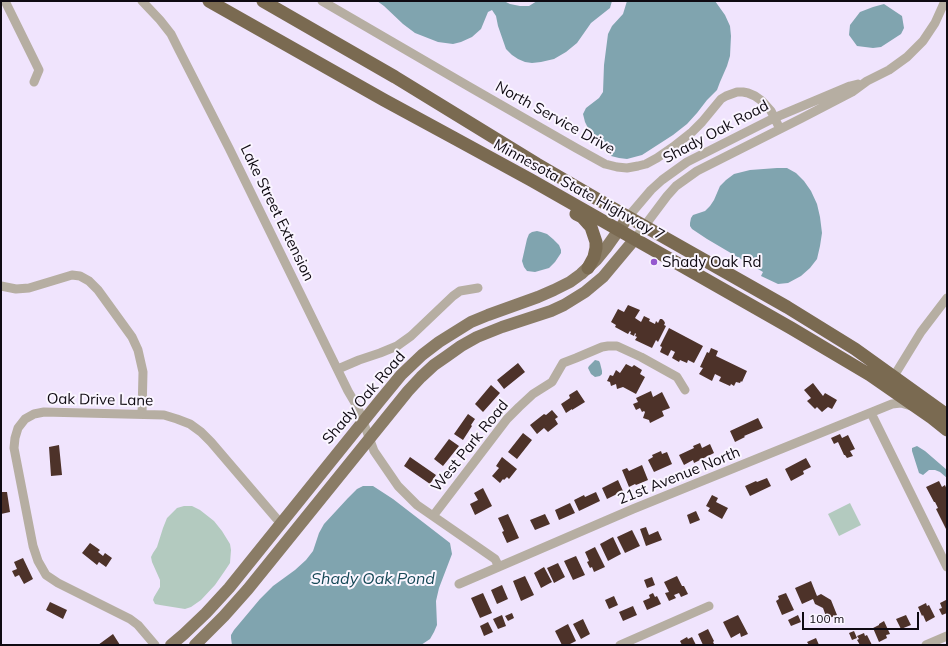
<!DOCTYPE html>
<style>
body{margin:0}
#map{position:relative;width:948px;height:646px;overflow:hidden;background:#f0e4fd;font-family:Mulish,sans-serif}
canvas{display:block}
.frame{position:absolute;inset:0;border:2px solid #0f0a12;pointer-events:none}
.scale{position:absolute;left:802px;top:612px;width:117px;height:18px;box-sizing:border-box;border:2px solid #0f0a12;border-top:0;padding-left:5px;font-size:12px;line-height:14px;white-space:nowrap;color:#0f0a12;-webkit-text-stroke:3px #faf5ff;paint-order:stroke}
</style>
<div id="map">
<canvas width="948" height="646"></canvas>
<div class="frame"></div>
<div class="scale">100 m</div>
</div>
<script>
const context = document.querySelector('canvas').getContext('2d');
context.lineJoin = 'round';
function paint(path, color) {
  context.fillStyle = color;
  context.fill(path, 'evenodd');
}
function poly(rows) {
  const path = new Path2D();
  for (const r of rows) {
    path.moveTo(r[0], r[1]);
    for (let i = 2; i < r.length; i += 2) path.lineTo(r[i], r[i + 1]);
  }
  return path;
}
function trace(path, color, width, dash) {
  context.strokeStyle = color;
  context.lineWidth = width;
  context.lineCap = dash ? 'butt' : 'round';
  context.setLineDash(dash || []);
  context.stroke(path);
}
function drawText(font, color, halo, rows, align = 'center') {
  context.font = font + ' Mulish,sans-serif';
  context.lineWidth = 4;
  context.setLineDash([]);
  context.textBaseline = 'middle';
  context.strokeStyle = halo;
  context.fillStyle = color;
  for (const [text, x, y, turn = 0] of rows) {
    context.save();
    context.translate(x, y);
    context.rotate((+turn || 0) * Math.PI / 180);
    context.textAlign = isNaN(turn) ? turn : align;
    if (halo) context.strokeText(text, 0, 0);
    context.fillText(text, 0, 0);
    context.restore();
  }
}
paint(poly([
 [850,503,861,525,839,536,828,514],
 [184,506,192,506,200,510,214,521,222,531,230,544,231,550,230,563,224,572,215,585,201,600,191,607,185,609,160,605,155,604,153,600,154,597,160,587,160,580,152,562,151,557,153,553,157,547,163,528,167,518,177,508]
]), '#b3cabf');
paint(poly([
 [377,1,504,1,510,4,520,6,529,6,537,1,612,1,610,8,591,23,577,43,566,52,554,59,541,62,532,63,525,62,518,59,512,55,506,49,498,26,496,16,492,10,488,12,481,29,472,37,461,42,453,44,438,42,415,33,403,24,384,6],
 [627,1,715,1,725,15,730,26,731,36,730,56,727,66,720,82,717,90,707,100,697,113,687,124,673,135,642,155,627,159,619,158,611,156,609,148,606,143,589,130,585,122,583,114,586,108,599,98,603,92,604,65,608,34,612,26,623,14],
 [884,4,902,16,904,28,901,34,881,47,873,48,857,46,849,35,850,25,860,12,873,7],
 [777,168,787,168,796,173,804,181,811,191,817,204,820,217,822,233,820,246,817,259,810,268,801,276,788,283,778,284,761,276,763,272,707,239,692,229,690,226,690,223,691,218,693,215,705,211,710,206,714,200,720,186,726,180,734,174,750,170],
 [537,231,541,232,547,234,553,239,559,245,561,250,561,253,555,262,549,268,535,272,527,271,524,267,522,261,527,239,529,234,532,232],
 [595,360,599,361,600,363,602,371,602,374,600,376,595,377,591,374,588,368,589,366],
 [917,446,925,451,947,470,947,478,940,472,935,470,929,470,923,475,919,473,912,451,912,448],
 [363,486,373,486,393,499,450,543,452,554,439,588,436,601,437,625,434,632,430,639,421,645,232,645,231,638,231,635,234,630,260,599,273,586,295,570,306,560,313,551,319,533,324,524,348,498,357,489]
]), '#80a4af');
paint(poly([
 [628,305,640,310,635,318,641,322,644,316,650,319,649,321,655,324,656,321,658,323,660,319,662,319,664,321,665,323,664,325,666,326,658,342,656,340,652,348,635,340,637,337,635,336,636,334,635,333,634,336,630,334,631,332,630,331,628,334,615,327,616,325,611,322,618,309,624,312],
 [669,328,703,346,694,363,688,360,687,363,680,360,679,362,672,358,675,352,671,350,668,356,660,352,662,347,660,346],
 [711,348,718,351,716,356,747,371,742,382,741,381,740,383,736,382,734,386,731,384,730,386,719,381,721,377,715,374,712,381,699,374,703,368,700,367,707,352,709,353],
 [518,363,525,372,504,389,497,380],
 [626,364,632,367,634,365,642,370,640,374,645,377,636,394,623,387,617,389,616,384,611,386,610,382,607,381,610,375,613,376,616,370,620,373],
 [813,383,823,396,825,393,837,400,832,409,828,407,822,412,817,407,815,409,807,401,811,398,804,390],
 [491,385,500,393,483,412,475,404],
 [577,390,585,402,572,410,572,409,566,413,561,404,570,398,569,395],
 [651,391,653,397,662,392,670,408,662,411,664,416,650,423,649,420,643,418,645,412,644,411,642,412,640,408,636,410,633,404,638,402,636,398],
 [552,410,558,417,555,419,558,424,548,432,544,428,537,434,530,425,544,414,546,415],
 [468,414,475,419,471,425,472,426,463,440,454,434],
 [758,418,763,428,744,436,745,437,735,442,730,431],
 [523,433,532,440,517,459,508,452],
 [840,434,842,438,848,435,855,449,850,451,853,456,847,458,845,455,844,455,838,442,834,444,831,438],
 [449,439,459,446,443,466,434,459],
 [700,443,702,448,710,444,714,453,694,463,693,460,684,465,679,455,694,448,693,446],
 [59,445,62,475,51,476,49,447],
 [661,451,662,454,667,452,672,464,654,472,648,460,653,457,652,455],
 [410,457,436,475,430,484,404,466],
 [502,457,517,469,509,479,507,477,504,480,503,479,500,483,492,476,499,468,496,466],
 [806,458,811,467,803,471,804,474,791,481,785,469],
 [642,465,648,480,636,485,635,484,629,487,622,470,627,468,629,471],
 [767,478,771,486,750,496,745,486,756,481,757,482],
 [618,480,623,491,607,499,602,488],
 [939,481,942,487,945,485,947,490,947,531,936,509,938,508,935,502,934,502,926,487],
 [483,488,492,506,475,515,470,504,478,500,474,493],
 [1,492,7,492,10,512,1,514],
 [596,492,600,501,579,511,574,500,584,495,585,497],
 [712,495,718,498,716,502,728,508,722,519,708,511,710,508,706,506],
 [570,503,575,513,559,520,555,510],
 [696,511,700,520,690,524,687,515],
 [508,514,519,538,507,543,502,532,504,531,498,518],
 [545,514,550,524,535,530,530,520],
 [646,527,649,535,658,531,662,540,646,546,640,529],
 [632,530,640,546,625,553,617,537],
 [613,537,621,554,608,561,600,544],
 [90,543,100,550,98,552,103,556,105,553,112,558,106,567,99,562,97,565,82,553],
 [595,547,605,567,594,572,592,567,590,568,587,562,589,561,585,552],
 [576,556,585,575,573,580,564,561],
 [23,558,33,579,24,584,19,575,15,577,12,571,17,569,14,562],
 [558,563,565,577,554,583,547,568],
 [544,567,552,582,541,588,534,573],
 [525,576,534,595,521,601,513,581],
 [677,576,682,586,684,586,688,594,681,597,679,593,674,595,676,598,669,601,665,593,669,592,664,582],
 [652,577,655,585,647,588,644,580],
 [811,581,817,596,821,594,831,600,837,615,827,619,823,608,815,604,813,599,802,604,795,588],
 [502,585,508,599,497,604,491,590],
 [483,593,492,613,480,618,471,598],
 [653,593,655,597,657,596,661,604,647,610,643,601,650,598,649,595],
 [786,593,794,610,782,615,776,601,779,599,778,596],
 [614,596,618,605,609,609,605,600],
 [946,600,947,613,942,615,939,609,942,608,940,603],
 [50,602,67,610,63,619,46,610],
 [926,603,927,606,929,605,935,617,926,622,923,615,922,616,918,607],
 [633,606,637,615,623,621,619,612],
 [512,613,514,618,508,621,505,616],
 [502,615,506,626,498,629,493,619],
 [738,615,748,634,741,637,740,633,731,638,723,622],
 [798,615,801,622,791,626,788,620],
 [906,615,911,625,901,629,896,619],
 [583,619,590,634,581,639,573,624],
 [884,621,890,634,886,635,887,638,879,642,873,628,879,625,879,624],
 [488,622,493,632,484,636,480,626],
 [568,624,576,641,568,645,562,645,555,631],
 [708,629,714,641,713,642,714,644,703,645,698,634],
 [854,631,857,638,852,640,849,633],
 [864,633,865,636,867,635,872,645,860,645,857,640,859,639,857,636],
 [113,634,120,645,98,645],
 [687,637,688,639,692,637,696,645,682,645,680,641],
 [816,638,819,645,809,645,807,642]
]), '#4d3229');
trace(poly([
 [5,1,39,70,34,82],
 [142,1,160,20,171,34,179,50,229,148,348,391,358,408,363,421,374,451,398,486,417,505,495,559,499,567],
 [322,1,468,86,576,148,605,164,617,167,627,168,638,166,646,164,657,158,673,147,692,132,702,122,721,99,726,96,737,92,743,92,748,93,755,96,762,101,771,111,780,129],
 [628,217,651,190,662,180,687,162,774,118,850,86,858,84],
 [634,240,667,196,676,186,697,171,802,118,852,92,867,81,889,70,907,57,923,41,935,23,945,1],
 [1,286,16,289,29,288,72,275,80,276,89,281,98,290,132,337,138,350,143,372,142,414],
 [338,369,359,360,380,353,397,346,411,336,453,296,460,291,478,288],
 [894,376,921,332,947,298],
 [871,413,947,567],
 [433,516,507,419,519,407,533,394,552,382,563,363,576,358,602,347,608,346,617,346,641,357,677,377,685,390],
 [459,584,633,509,892,404,901,403,911,406],
 [155,645,138,625,130,619,58,583,46,575,38,561,33,546,14,448,15,438,18,428,25,419,34,414,44,412,164,415,177,419,190,424,201,432,211,442,276,518,281,523],
 [620,645,709,606],
 [926,645,947,636]
]), '#b6aea2', 9);
trace(poly([
 [171,645,184,634,206,613,229,588,378,403,401,375,422,355,439,342,471,322,488,315,538,297,554,290,570,282,581,274,597,259,606,248,628,217],
 [195,645,224,616,248,589,408,391,421,377,434,365,447,356,461,346,477,337,502,327,551,311,564,305,585,292,603,277,634,240]
]), '#8a7c66', 12);
trace(poly([
 [209,1,384,100,454,138,531,180,791,328,870,375,932,418,947,430],
 [263,1,395,77,537,164,616,210,787,307,855,349,947,415],
 [576,214,582,217,591,227,596,242,596,248,594,257,588,268]
]), '#7a6a51', 13);
for (const [x, y, r, color] of [
 [654,262,4,"#9558cf"]
]) {
  const dot = new Path2D();
  dot.arc(x, y, r, 0, 2 * Math.PI);
  context.fillStyle = color;
  context.fill(dot);
  trace(dot, '#faf5ff', 1.5);
}
drawText('15px', '#0f0a12', '#faf5ff', [
 ["North Service Drive",555,118,29],
 ["Shady Oak Road",716,132,-28],
 ["Minnesota State Highway 7",579,190,29],
 ["Lake Street Extension",277,213,64],
 ["Shady Oak Road",364,398,-49],
 ["Oak Drive Lane",100,400,1],
 ["West Park Road",470,446,-51],
 ["21st Avenue North",679,476,-22]
]);
drawText('15px', '#0f0a12', '#faf5ff', [
 ["Shady Oak Rd",662,262]
], 'left');
drawText('italic 16px', '#164957', '#faf5ff', [
 ["Shady Oak Pond",373,579]
]);
</script>
